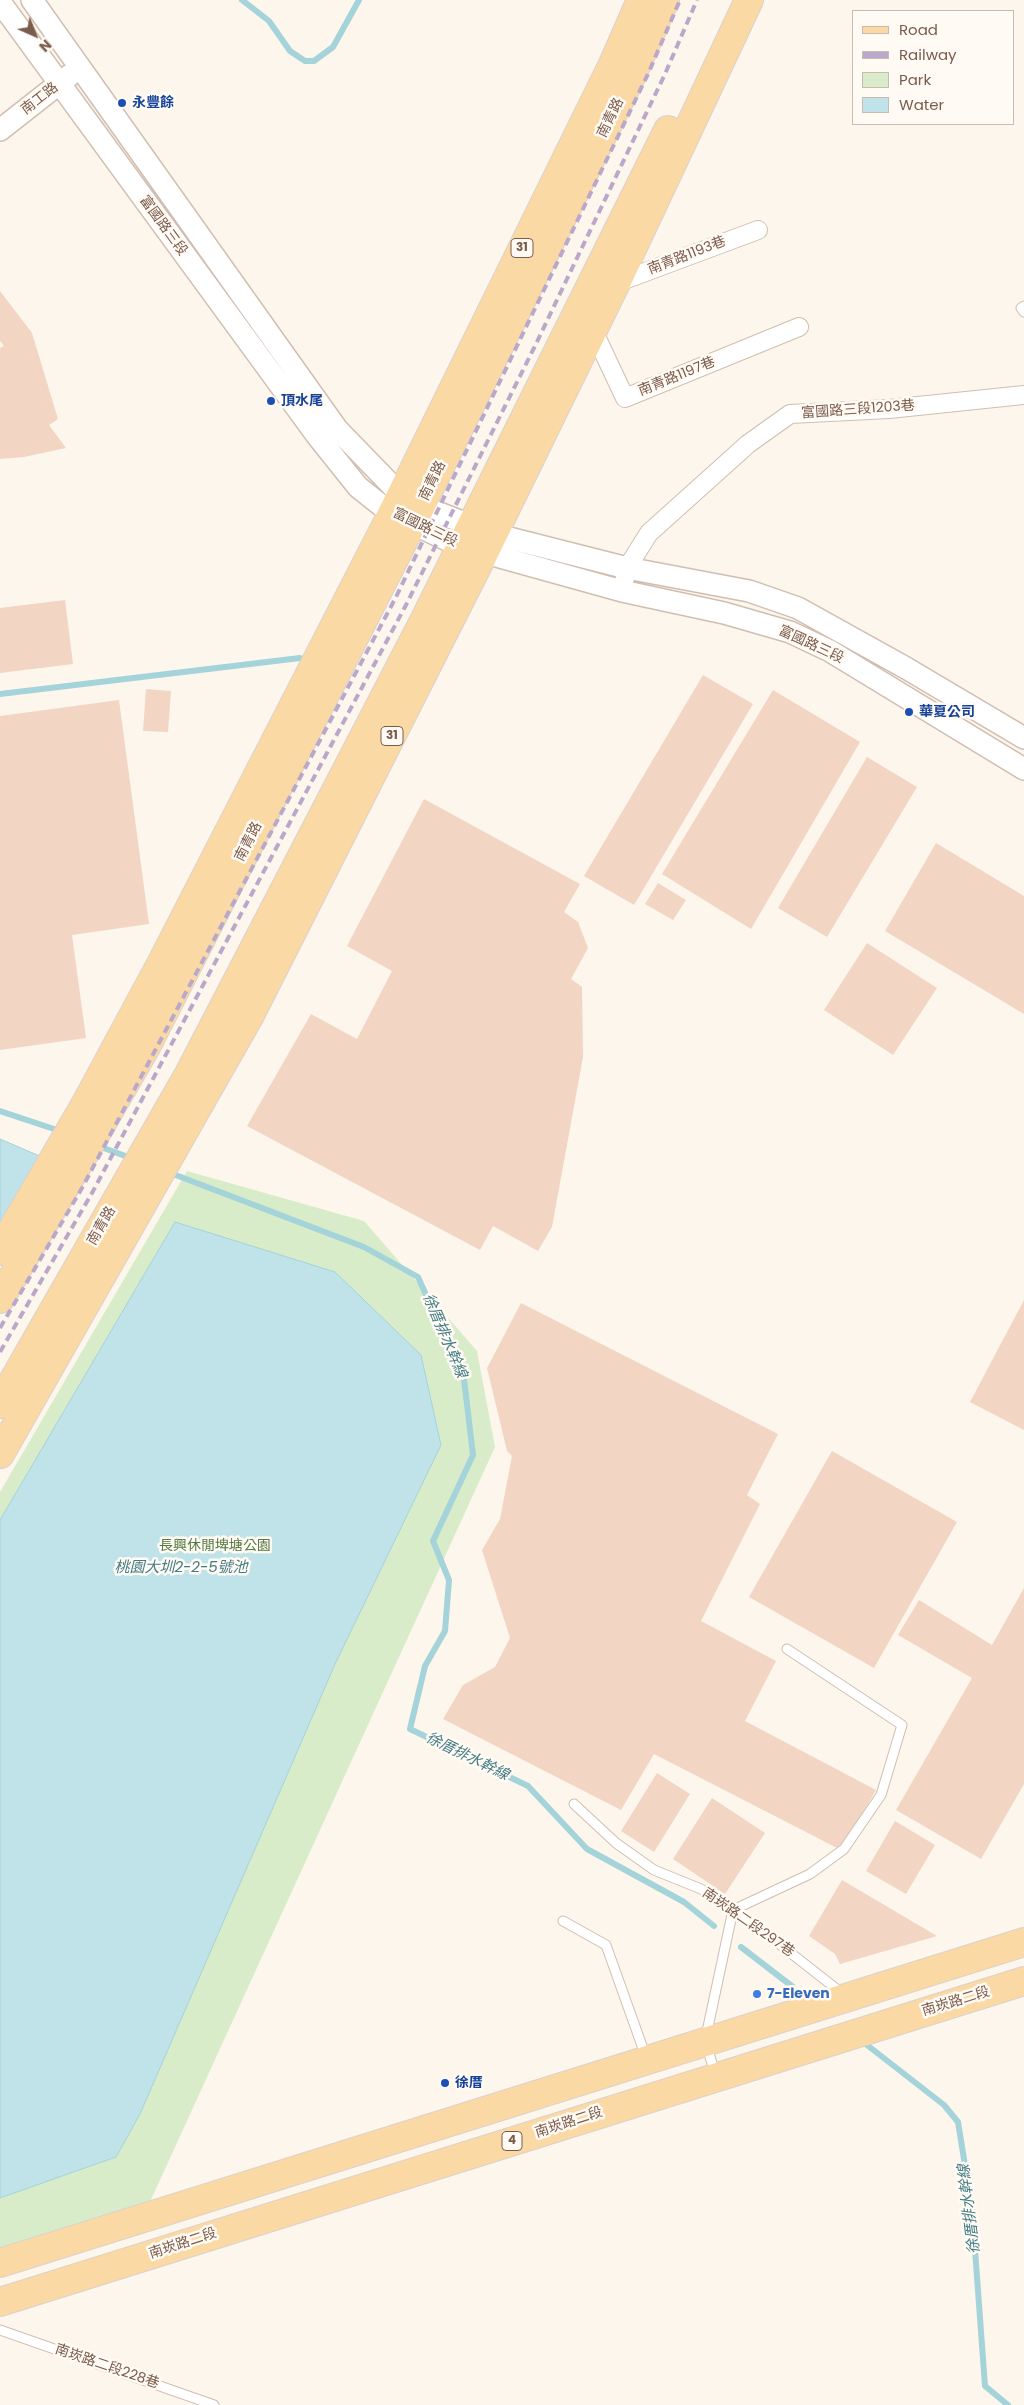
<!DOCTYPE html>
<meta charset="utf-8">
<style>
body{margin:0}
#map{position:relative;width:1024px;height:2405px;overflow:hidden;background:#fdf6ec;font-family:Poppins,sans-serif}
canvas{display:block}
.legend{position:absolute;left:852px;top:10px;width:162px;height:115px;box-sizing:border-box;background:#fffaf3;border:1px solid #cabbb1;margin:0;padding:6px 9px;list-style:none;font-size:15px;color:#7a5c4d}
.legend li{display:flex;align-items:center;gap:10px;height:25px}
.legend b{width:25px;border:1px solid #cabbb1}
.north{position:absolute;left:10px;top:10px;width:50px;height:50px;-webkit-text-stroke:4px #fffaf3;paint-order:stroke;rotate:136deg;font-size:14px;font-weight:700;line-height:20px;text-align:center;color:#7a5c4d}
.north::after{content:'';display:block;margin:auto;width:18px;height:22px;background:#7a5c4d;clip-path:polygon(50% 0,100% 100%,50% 72%,0 100%)}
</style>
<div id="map">
<canvas width="1024" height="2405"></canvas>
<ul class="legend">
<li><b style="height:6px;background:#fbd9a5"></b>Road</li>
<li><b style="height:6px;background:#b9a8c9"></b>Railway</li>
<li><b style="height:14px;background:#d8ecc9"></b>Park</li>
<li><b style="height:14px;background:#bfe3e8"></b>Water</li>
</ul>
<div class="north">N</div>
</div>
<script>
const context = document.querySelector('canvas').getContext('2d');
context.lineJoin = 'round';
function paint(path, color) {
  context.fillStyle = color;
  context.fill(path, 'evenodd');
}
function poly(rows) {
  const path = new Path2D();
  for (const r of rows) {
    path.moveTo(r[0], r[1]);
    for (let i = 2; i < r.length; i += 2) path.lineTo(r[i], r[i + 1]);
  }
  return path;
}
function trace(path, color, width, dash) {
  context.strokeStyle = color;
  context.lineWidth = width;
  context.lineCap = dash ? 'butt' : 'round';
  context.setLineDash(dash || []);
  context.stroke(path);
}
function drawText(font, color, halo, rows, align = 'center') {
  context.font = font + ' Poppins,"Noto Sans TC",sans-serif';
  context.lineWidth = 5;
  context.setLineDash([]);
  context.textBaseline = 'middle';
  context.strokeStyle = halo;
  context.fillStyle = color;
  for (const [text, x, y, turn = 0] of rows) {
    context.save();
    context.translate(x, y);
    context.rotate((+turn || 0) * Math.PI / 180);
    context.textAlign = isNaN(turn) ? turn : align;
    if (halo) context.strokeText(text, 0, 0);
    context.fillText(text, 0, 0);
    context.restore();
  }
}
paint(poly([
 [187,1171,364,1221,477,1351,495,1447,149,2204,0,2249,0,1492]
]), '#d8ecc9');
const water = poly([
 [0,1139,42,1157,0,1228,0,1139],
 [175,1222,335,1272,421,1355,441,1445,336,1662,140,2114,116,2157,0,2198,0,1520,175,1222]
]);
paint(water, '#bfe3e8');
trace(water, '#a5d3da', 1);
trace(poly([
 [242,0,269,21,290,51,305,61,314,61,333,47,359,0],
 [0,694,300,658],
 [0,1111,57,1130],
 [101,1147,128,1157],
 [173,1174,364,1247,418,1277,464,1379,473,1455,433,1541,449,1580,445,1631,425,1666,410,1729,528,1786,587,1849,684,1902,714,1926],
 [741,1947,793,1987],
 [867,2045,944,2105,958,2122,972,2209,985,2386,1008,2405]
]), '#a5d3da', 6);
paint(poly([
 [0,291,32,333,58,419,49,425,66,448,24,457,0,459,0,348,4,346,0,341],
 [65,600,73,664,0,673,0,608],
 [703,675,753,704,634,905,584,876],
 [146,689,171,691,168,732,143,731],
 [773,690,860,742,751,929,662,874],
 [119,700,149,924,72,935,86,1038,0,1050,0,716],
 [867,757,917,787,827,937,778,908],
 [424,799,580,884,564,912,578,922,588,948,571,979,582,987,583,1057,552,1227,538,1251,493,1226,480,1250,247,1126,311,1014,357,1039,392,971,347,946],
 [936,843,1024,896,1024,1014,885,931],
 [658,883,686,900,673,920,645,904],
 [867,943,937,988,893,1055,824,1010],
 [1024,1300,1024,1430,970,1402],
 [521,1303,778,1434,747,1495,760,1504,701,1621,776,1661,745,1721,876,1790,841,1850,654,1754,621,1810,443,1719,463,1685,495,1667,510,1638,482,1550,500,1519,512,1456,507,1451,487,1368],
 [832,1451,957,1522,874,1668,749,1597],
 [1024,1588,1024,1784,981,1859,896,1810,972,1678,898,1635,919,1600,992,1645],
 [657,1773,690,1794,654,1852,621,1831],
 [712,1798,765,1833,725,1894,673,1859],
 [895,1821,935,1845,906,1894,866,1871],
 [842,1880,937,1936,840,1964,835,1954,809,1936]
]), '#f3d5c3');
const service = poly([
 [1024,306,1021,308,1024,312],
 [574,1804,616,1843,654,1870,701,1889,755,1925,843,1994],
 [563,1921,606,1945,646,2057],
 [716,2076,705,2041,733,1910,810,1874,844,1849,881,1795,902,1725,787,1649],
 [0,2330,214,2405]
]);
const minor = poly([
 [616,283,758,230],
 [593,330,625,398,799,327],
 [622,591,627,568,649,533,748,444,790,414,889,409,1024,395]
]);
const tertiary = poly([
 [32,0,337,429,401,495,421,506,493,534,627,568,749,591,798,608,906,668,1024,738],
 [0,2,318,437,358,487,392,514,460,546,622,591,724,613,790,632,830,651,1024,769],
 [0,130,70,75]
]);
const primary = poly([
 [0,1251,85,1105,162,962,392,514,613,64,641,0],
 [0,1299,146,1047,412,524,632,75,665,0],
 [0,1404,189,1074,424,621,668,130],
 [0,1454,250,1015,484,553,616,283,749,0],
 [0,2263,1024,1942],
 [0,2302,1024,1981]
]);
trace(service, '#d1beb0', 11);
trace(minor, '#d1beb0', 20);
trace(tertiary, '#d1beb0', 24);
trace(primary, '#dad1cd', 30);
trace(service, '#fff', 9);
trace(minor, '#fff', 18);
trace(tertiary, '#fff', 21);
trace(primary, '#fbd9a5', 28);
trace(poly([
 [0,1328,82,1188,395,599,648,74,680,0],
 [0,1352,92,1193,406,605,534,348,665,74,697,0]
]), '#b9a8c9', 4, [8, 5]);
for (const [x, y, r, color] of [
 [122,103,5,"#1a4fb4"],
 [271,401,5,"#1a4fb4"],
 [909,712,5,"#1a4fb4"],
 [757,1994,5,"#3f7fe0"],
 [445,2083,5,"#1a4fb4"]
]) {
  const dot = new Path2D();
  dot.arc(x, y, r, 0, 2 * Math.PI);
  context.fillStyle = color;
  context.fill(dot);
  trace(dot, '#fffaf3', 2);
}
for (const [x, y, w] of [
 [522,248,22],
 [392,736,22],
 [512,2141,20]
]) {
  const box = new Path2D();
  box.roundRect(x - w / 2, y - 9.5, w, 19, 4);
  context.fillStyle = '#fffaf3';
  context.fill(box);
  trace(box, '#7a5c4d', 1);
}
drawText('bold 12px', '#7a5c4d', null, [
 ["31",522,248],
 ["31",392,736],
 ["4",512,2141]
]);
drawText('14px', '#7a5c4d', '#fffaf3', [
 ["南工路",40,99,-38],
 ["南青路",611,118,-64],
 ["富國路三段",163,226,54],
 ["南青路1193巷",687,256,-21],
 ["南青路1197巷",677,377,-22],
 ["富國路三段1203巷",858,410,-4],
 ["南青路",433,481,-64],
 ["富國路三段",425,528,26],
 ["富國路三段",811,645,25],
 ["南青路",249,842,-63],
 ["南青路",102,1226,-60],
 ["南崁路二段297巷",748,1923,35],
 ["南崁路二段",956,2002,-17],
 ["南崁路二段",569,2123,-18],
 ["南崁路二段",183,2244,-18],
 ["南崁路二段228巷",107,2367,19]
]);
drawText('bold 14px', '#164399', '#fffaf3', [
 ["永豐餘",132,103],
 ["頂水尾",281,401],
 ["華夏公司",919,712],
 ["徐厝",455,2083]
], 'left');
drawText('14px', '#537a41', '#fffaf3', [
 ["長興休閒埤塘公園",215,1546]
]);
drawText('bold 14px', '#366cbe', '#fffaf3', [
 ["7-Eleven",767,1994]
], 'left');
drawText('italic 15px', '#437c86', '#fffaf3', [
 ["徐厝排水幹線",444,1336,67],
 ["桃園大圳2-2-5號池",181,1568],
 ["徐厝排水幹線",467,1757,26],
 ["徐厝排水幹線",970,2209,-97]
]);
</script>
